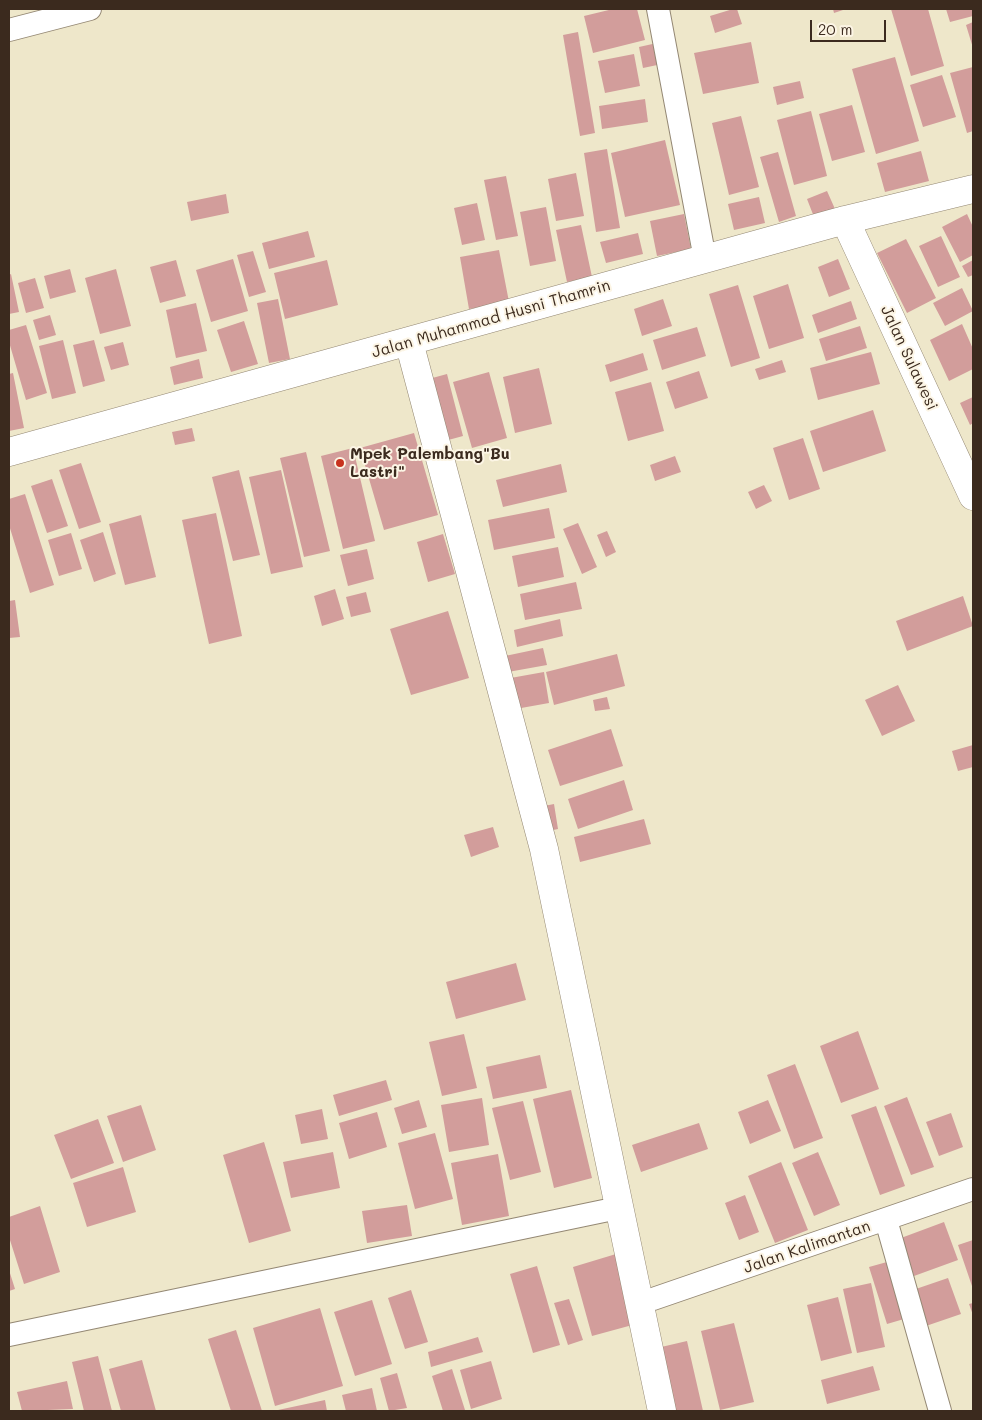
<!DOCTYPE html>
<style>
body{margin:0}
#map{position:relative;width:982px;height:1420px;overflow:hidden;background:#eee7ca;font-family:Mali,sans-serif}
canvas{display:block}
.frame{position:absolute;inset:0;border:10px solid #3b2a1e;pointer-events:none}
.scale{position:absolute;left:810px;top:20px;width:76px;height:22px;box-sizing:border-box;border:2px solid #3b2a1e;border-top:0;padding-left:6px;font-size:15px;line-height:18px;white-space:nowrap;color:#3b2a1e;-webkit-text-stroke:4px #fcf5e5;paint-order:stroke}
</style>
<div id="map">
<canvas width="982" height="1420"></canvas>
<div class="frame"></div>
<div class="scale">20 m</div>
</div>
<script>
const context = document.querySelector('canvas').getContext('2d');
context.lineJoin = 'round';
function paint(path, color) {
  context.fillStyle = color;
  context.fill(path, 'evenodd');
}
function poly(rows) {
  const path = new Path2D();
  for (const r of rows) {
    path.moveTo(r[0], r[1]);
    for (let i = 2; i < r.length; i += 2) path.lineTo(r[i], r[i + 1]);
  }
  return path;
}
function trace(path, color, width, dash) {
  context.strokeStyle = color;
  context.lineWidth = width;
  context.lineCap = dash ? 'butt' : 'round';
  context.setLineDash(dash || []);
  context.stroke(path);
}
function drawText(font, color, halo, rows, align = 'center') {
  context.font = font + ' Mali,sans-serif';
  context.lineWidth = 4;
  context.setLineDash([]);
  context.textBaseline = 'middle';
  context.strokeStyle = halo;
  context.fillStyle = color;
  for (const [text, x, y, turn = 0] of rows) {
    context.save();
    context.translate(x, y);
    context.rotate((+turn || 0) * Math.PI / 180);
    context.textAlign = isNaN(turn) ? turn : align;
    if (halo) context.strokeText(text, 0, 0);
    context.fillText(text, 0, 0);
    context.restore();
  }
}
paint(poly([
 [613,9,637,9,645,40,593,53,584,16],
 [733,9,737,9,742,24,715,33,710,16],
 [833,9,846,9,834,13],
 [891,9,928,9,944,66,911,76],
 [946,9,973,9,973,16,950,22],
 [973,22,973,48,966,25],
 [578,32,595,133,580,136,563,35],
 [751,42,759,83,703,94,694,53],
 [657,43,662,64,643,68,639,47],
 [634,54,640,86,605,93,598,61],
 [895,57,919,141,876,154,852,69],
 [973,67,973,131,967,133,950,73],
 [942,75,956,117,923,127,910,85],
 [800,81,804,98,777,105,773,87],
 [645,99,648,122,602,129,599,106],
 [852,105,865,152,832,161,819,114],
 [811,111,827,176,794,185,777,120],
 [741,116,759,187,729,195,712,123],
 [665,140,680,205,625,217,611,153],
 [607,149,620,228,596,232,584,153],
 [921,151,929,181,885,192,877,163],
 [778,152,796,216,779,222,760,157],
 [576,173,584,216,556,221,548,179],
 [506,176,518,236,496,240,484,180],
 [827,191,835,209,814,217,807,199],
 [226,194,229,213,191,221,187,202],
 [759,197,765,223,734,230,728,204],
 [477,203,485,240,462,245,454,208],
 [546,207,556,261,530,266,520,212],
 [684,214,691,249,657,256,650,221],
 [967,214,973,227,973,255,960,262,942,227],
 [581,225,592,277,567,282,556,230],
 [308,231,315,257,269,269,262,243],
 [638,233,643,254,606,263,600,242],
 [941,236,960,277,938,287,919,246],
 [906,239,936,298,907,313,877,253],
 [499,250,509,302,469,309,460,257],
 [253,251,266,292,249,297,237,255],
 [233,259,248,311,211,322,196,270],
 [838,259,850,289,829,297,818,267],
 [176,260,186,296,160,303,150,267],
 [327,260,338,305,285,319,274,273],
 [973,260,973,275,968,277,962,266],
 [70,269,76,292,50,299,44,276],
 [116,269,131,326,100,334,85,278],
 [11,274,19,312,9,314,9,275],
 [35,278,44,308,26,313,18,283],
 [788,284,804,338,769,349,753,296],
 [738,285,760,358,731,367,709,294],
 [962,288,973,311,945,326,933,303],
 [278,299,290,359,269,363,257,303],
 [663,299,672,326,642,336,634,309],
 [851,301,857,319,818,333,812,315],
 [196,303,207,351,176,358,166,310],
 [50,315,56,335,39,340,33,320],
 [244,321,258,364,231,372,217,330],
 [962,324,973,349,973,369,949,381,930,340],
 [26,325,47,393,26,400,9,342,9,330],
 [860,326,867,348,826,361,819,339],
 [697,327,706,356,662,370,653,340],
 [63,340,76,393,52,399,39,346],
 [94,340,105,381,83,387,73,345],
 [123,342,129,365,111,370,104,347],
 [871,352,880,384,818,400,810,368],
 [643,353,648,370,610,382,605,365],
 [199,359,203,378,174,385,170,367],
 [782,360,786,372,759,380,755,369],
 [539,368,552,424,515,433,503,377],
 [699,371,708,398,675,409,666,382],
 [489,372,507,438,472,448,453,382],
 [13,373,24,428,9,431,9,374],
 [447,374,463,436,441,442,425,380],
 [651,382,664,431,628,441,615,392],
 [973,397,973,423,970,425,960,403],
 [873,410,886,451,823,472,810,431],
 [192,428,195,441,175,445,172,432],
 [414,433,438,515,384,530,360,448],
 [803,438,820,489,789,500,773,448],
 [353,448,375,541,343,549,321,456],
 [306,452,330,551,304,557,280,458],
 [675,456,681,472,655,481,650,465],
 [81,463,101,522,79,529,59,470],
 [561,464,567,492,503,507,496,480],
 [239,470,260,555,233,561,212,477],
 [281,470,303,567,271,574,249,477],
 [52,479,68,526,47,533,31,486],
 [764,485,772,501,756,509,748,492],
 [25,494,54,585,30,593,9,525,9,499],
 [549,508,555,538,494,550,488,520],
 [216,513,242,636,209,644,182,520],
 [141,515,156,577,125,585,109,524],
 [578,523,597,567,582,574,563,529],
 [607,531,616,552,606,557,597,535],
 [103,532,116,574,94,582,80,540],
 [71,533,82,569,59,576,48,540],
 [443,534,455,574,428,582,417,542],
 [558,547,564,577,518,587,512,556],
 [367,549,374,579,348,586,340,555],
 [576,582,582,609,525,620,520,594],
 [335,589,344,619,322,626,314,596],
 [366,592,371,612,351,617,346,597],
 [963,596,973,626,907,651,896,621],
 [15,600,20,637,9,638,9,601],
 [448,611,469,678,411,695,390,629],
 [560,619,563,636,517,647,514,630],
 [543,648,547,665,508,672,505,656],
 [617,654,625,686,554,705,546,672],
 [544,672,549,703,510,710,505,679],
 [898,685,915,721,882,736,865,700],
 [607,697,610,709,595,711,593,700],
 [611,729,623,766,560,786,548,750],
 [973,745,973,767,958,771,952,751],
 [624,780,633,810,578,829,568,799],
 [554,804,558,829,544,832,539,807],
 [644,819,651,844,580,862,574,837],
 [493,827,499,847,471,857,464,835],
 [516,963,526,1000,456,1019,446,982],
 [858,1031,879,1089,841,1103,820,1046],
 [464,1034,477,1088,442,1096,429,1042],
 [540,1055,547,1088,493,1099,486,1067],
 [795,1064,823,1138,794,1149,767,1075],
 [386,1080,392,1100,339,1116,333,1095],
 [571,1090,592,1178,554,1188,533,1099],
 [907,1097,934,1167,911,1175,884,1106],
 [482,1098,489,1145,449,1152,441,1105],
 [419,1100,427,1127,402,1134,394,1108],
 [768,1100,781,1131,750,1144,738,1112],
 [523,1101,541,1172,510,1180,492,1108],
 [141,1105,156,1150,123,1162,107,1116],
 [876,1106,905,1186,880,1195,851,1115],
 [322,1109,328,1139,301,1144,295,1115],
 [377,1112,387,1147,349,1159,339,1123],
 [951,1113,963,1147,939,1156,926,1122],
 [98,1119,114,1163,71,1179,54,1135],
 [699,1123,708,1149,641,1172,632,1145],
 [435,1133,453,1199,415,1209,398,1143],
 [264,1142,291,1231,249,1243,223,1155],
 [333,1152,340,1188,291,1198,283,1162],
 [818,1152,840,1205,814,1216,792,1163],
 [498,1154,509,1216,462,1225,451,1163],
 [781,1162,808,1230,775,1243,748,1176],
 [123,1167,136,1212,87,1227,73,1183],
 [745,1195,759,1232,739,1240,725,1203],
 [407,1205,412,1236,367,1243,362,1211],
 [40,1206,60,1272,24,1284,9,1237,9,1217],
 [944,1222,958,1260,914,1276,901,1238],
 [973,1240,973,1289,958,1245],
 [616,1254,636,1324,592,1336,573,1267],
 [887,1262,904,1319,887,1324,869,1267],
 [537,1266,560,1345,533,1353,510,1274],
 [9,1270,15,1289,9,1291],
 [948,1278,961,1314,923,1327,910,1291],
 [871,1283,885,1347,857,1353,843,1289],
 [411,1290,428,1342,405,1349,388,1298],
 [838,1297,852,1353,821,1361,807,1305],
 [569,1299,583,1340,568,1345,554,1303],
 [372,1300,392,1364,355,1376,334,1312],
 [973,1303,973,1315,969,1304],
 [320,1308,343,1386,275,1406,253,1328],
 [734,1323,754,1402,720,1410,701,1331],
 [236,1330,262,1411,231,1411,208,1339],
 [478,1337,483,1352,431,1367,428,1352],
 [687,1341,703,1411,672,1411,657,1348],
 [98,1356,112,1411,84,1411,72,1362],
 [142,1360,156,1411,121,1411,109,1369],
 [491,1361,502,1399,471,1409,460,1370],
 [873,1366,880,1390,827,1404,821,1380],
 [452,1369,465,1410,460,1411,443,1411,432,1376],
 [397,1373,407,1408,389,1411,380,1378],
 [67,1381,73,1409,22,1411,17,1392],
 [372,1388,377,1411,346,1411,342,1395],
 [325,1400,327,1411,279,1411,278,1410]
]), '#d29d9b');
const street = poly([
 [658,9,705,259],
 [9,30,90,9],
 [886,1220,940,1411],
 [640,1302,653,1299,973,1189],
 [9,1335,618,1208]
]);
const secondary = poly([
 [845,220,973,496],
 [409,342,544,849,662,1411],
 [9,452,845,220,973,189]
]);
trace(street, '#948874', 24);
trace(secondary, '#948874', 29);
trace(street, '#fff', 22);
trace(secondary, '#fff', 28);
for (const [x, y, r, color] of [
 [340,463,5,"#c8321e"]
]) {
  const dot = new Path2D();
  dot.arc(x, y, r, 0, 2 * Math.PI);
  context.fillStyle = color;
  context.fill(dot);
  trace(dot, '#fcf5e5', 2);
}
drawText('16px', '#3b2a1e', '#fcf5e5', [
 ["Jalan Muhammad Husni Thamrin",491,319,-16],
 ["Jalan Sulawesi",909,358,65],
 ["Jalan Kalimantan",807,1247,-19]
]);
drawText('bold 16px', '#3b2a1e', '#fcf5e5', [
 ["Mpek Palembang\"Bu",350,454],
 ["Lastri\"",350,472]
], 'left');
</script>
